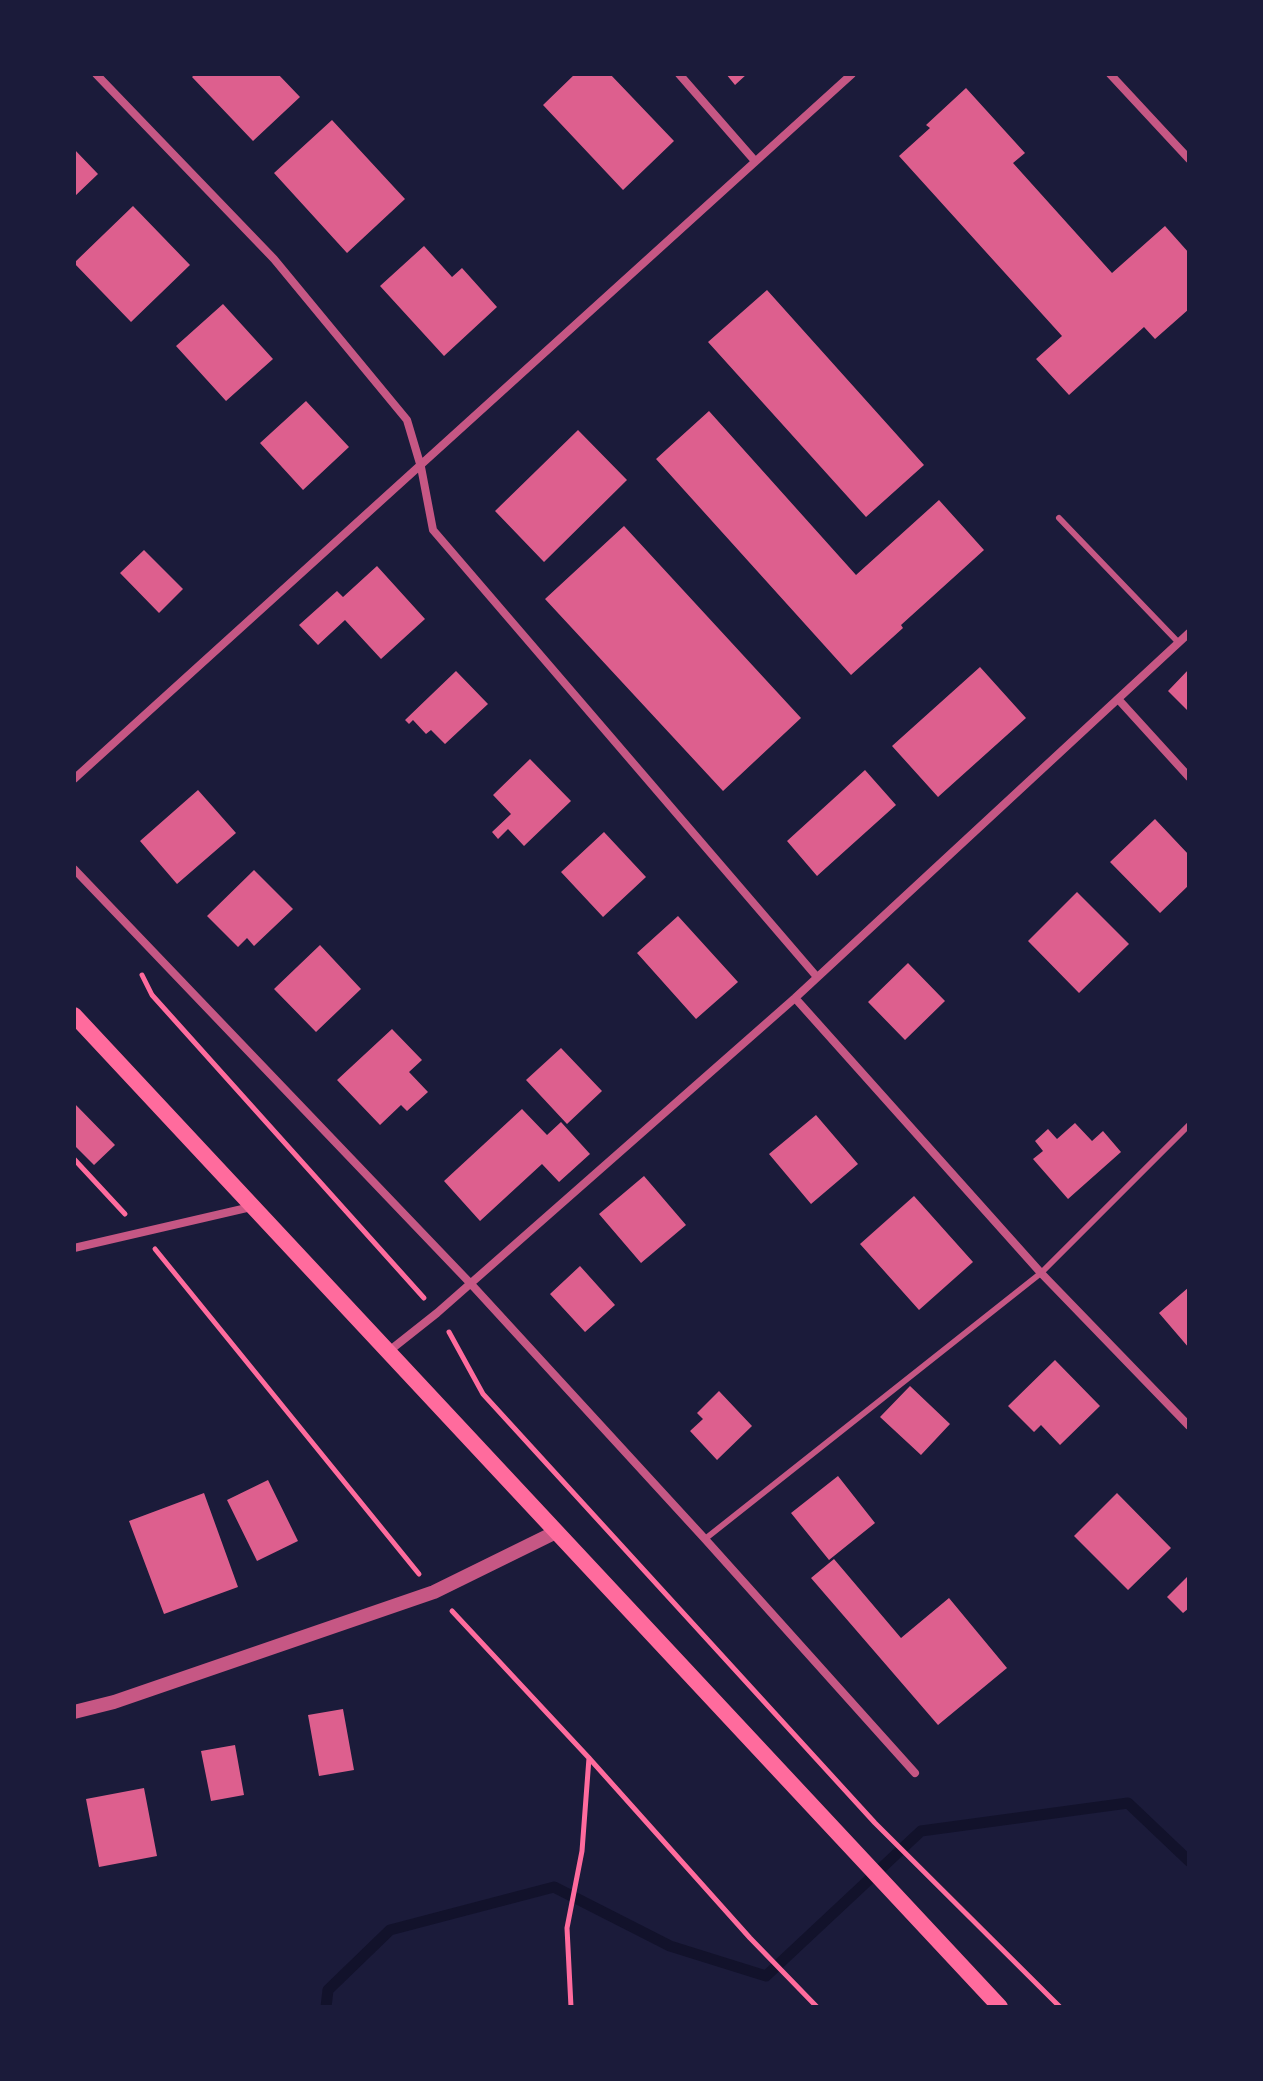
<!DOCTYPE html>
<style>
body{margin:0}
#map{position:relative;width:1263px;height:2081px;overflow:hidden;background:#1b1b3a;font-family:"Alegreya Sans",sans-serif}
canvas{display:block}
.frame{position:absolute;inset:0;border:76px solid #1b1b3a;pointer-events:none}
</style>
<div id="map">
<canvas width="1263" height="2081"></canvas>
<div class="frame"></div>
</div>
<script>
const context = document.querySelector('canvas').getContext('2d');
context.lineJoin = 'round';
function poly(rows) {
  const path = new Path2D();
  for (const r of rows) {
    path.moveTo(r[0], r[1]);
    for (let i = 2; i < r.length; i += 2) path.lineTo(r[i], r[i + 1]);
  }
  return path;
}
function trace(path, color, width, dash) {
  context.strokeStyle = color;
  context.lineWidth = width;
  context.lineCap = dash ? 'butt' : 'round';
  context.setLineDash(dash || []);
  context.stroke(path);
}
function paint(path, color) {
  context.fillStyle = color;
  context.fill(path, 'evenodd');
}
trace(poly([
 [326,2007,328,1990,390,1930,554,1887,670,1946,766,1976,921,1831,1128,1803,1189,1861]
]), '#12122b', 11);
paint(poly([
 [195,74,278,74,300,97,253,141,192,77],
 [575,74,610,74,674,141,623,190,543,105],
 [726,74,747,74,735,85],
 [966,88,1025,153,1013,163,1112,273,1165,226,1189,253,1189,309,1155,339,1144,327,1069,395,1036,359,1062,336,899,156,930,128,926,125],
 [332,120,405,199,347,253,274,173],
 [74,149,98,174,74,197],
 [133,206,190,265,131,322,74,263],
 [424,246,452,277,462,268,497,307,444,356,380,286],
 [767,290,924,465,866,517,708,342],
 [223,304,273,359,226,401,176,346],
 [306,401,349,447,303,490,260,443],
 [709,411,856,575,939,500,984,550,901,625,903,628,851,675,656,459],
 [578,430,627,480,544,562,495,511],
 [624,526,801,718,723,791,545,599],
 [144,550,183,589,159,613,120,573],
 [377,566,425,619,381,659,345,620,318,645,299,625,337,591,343,597],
 [980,667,1026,718,938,797,892,746],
 [1189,669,1189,712,1168,691],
 [456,671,488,704,445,744,431,730,426,734,413,720,409,724,405,720],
 [530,759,571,801,524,846,508,829,498,839,492,832,511,814,493,795],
 [865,770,896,805,817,876,787,841],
 [198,790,236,833,177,884,140,841],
 [1155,819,1189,855,1189,885,1160,913,1110,862],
 [604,832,646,877,603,917,561,872],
 [254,870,293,909,254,946,247,938,238,947,207,916],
 [1077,892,1129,944,1079,993,1028,941],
 [678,916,738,982,696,1019,637,953],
 [320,945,361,989,316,1032,274,989],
 [908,963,945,1001,905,1040,868,1002],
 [392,1029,422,1060,409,1072,428,1092,407,1111,401,1105,380,1125,337,1080],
 [561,1048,602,1091,567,1124,526,1080],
 [74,1103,115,1145,94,1165,74,1145],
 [522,1109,547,1135,561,1122,590,1154,559,1182,542,1164,480,1221,444,1181],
 [816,1115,858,1164,811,1204,769,1154],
 [1075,1123,1092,1141,1103,1131,1121,1152,1068,1199,1033,1159,1043,1151,1035,1141,1048,1129,1057,1139],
 [644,1176,686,1225,641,1263,599,1214],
 [914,1196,973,1262,919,1310,860,1244],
 [580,1266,615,1305,585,1332,550,1294],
 [1189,1287,1189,1348,1159,1313],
 [1055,1360,1100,1406,1060,1445,1041,1425,1034,1432,1008,1406],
 [910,1386,950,1424,921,1455,880,1417],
 [719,1391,752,1426,717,1460,690,1431,703,1419,697,1413],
 [838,1476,875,1523,829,1560,791,1513],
 [268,1480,298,1541,257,1561,227,1500],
 [204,1493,238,1587,164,1614,129,1521],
 [1117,1493,1171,1548,1128,1590,1074,1536],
 [834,1559,901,1638,949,1598,1007,1668,938,1725,811,1578],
 [1189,1575,1189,1608,1183,1613,1167,1597],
 [343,1709,354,1770,319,1776,308,1715],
 [235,1745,244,1795,211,1801,201,1751],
 [144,1788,157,1856,99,1867,86,1799]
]), '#dd5f8e');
trace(poly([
 [142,975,152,995,424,1298],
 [74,1159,125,1214],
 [155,1249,419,1574],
 [449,1332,483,1394,875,1823,1060,2007],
 [452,1611,589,1758,750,1938,817,2007],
 [571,2007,567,1928,582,1851,589,1758]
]), '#ff6b9d', 5);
trace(poly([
 [1059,518,1179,643],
 [705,1539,1041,1273,1189,1125]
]), '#c65784', 6);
trace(poly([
 [96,74,274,259,407,420,421,467,433,530,817,977],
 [679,74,755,161],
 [1110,74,1189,159],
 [1118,699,1189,777],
 [74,779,852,74],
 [74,869,471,1284,705,1539,915,1773],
 [795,998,1041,1273,1189,1426],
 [74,1248,251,1207],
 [389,1351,437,1313,795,998,1189,633]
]), '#c65784', 8);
trace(poly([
 [74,1712,114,1702,434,1592,556,1532]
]), '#c65784', 14);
trace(poly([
 [74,1015,1000,2007]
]), '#ff6b9d', 16);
</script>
